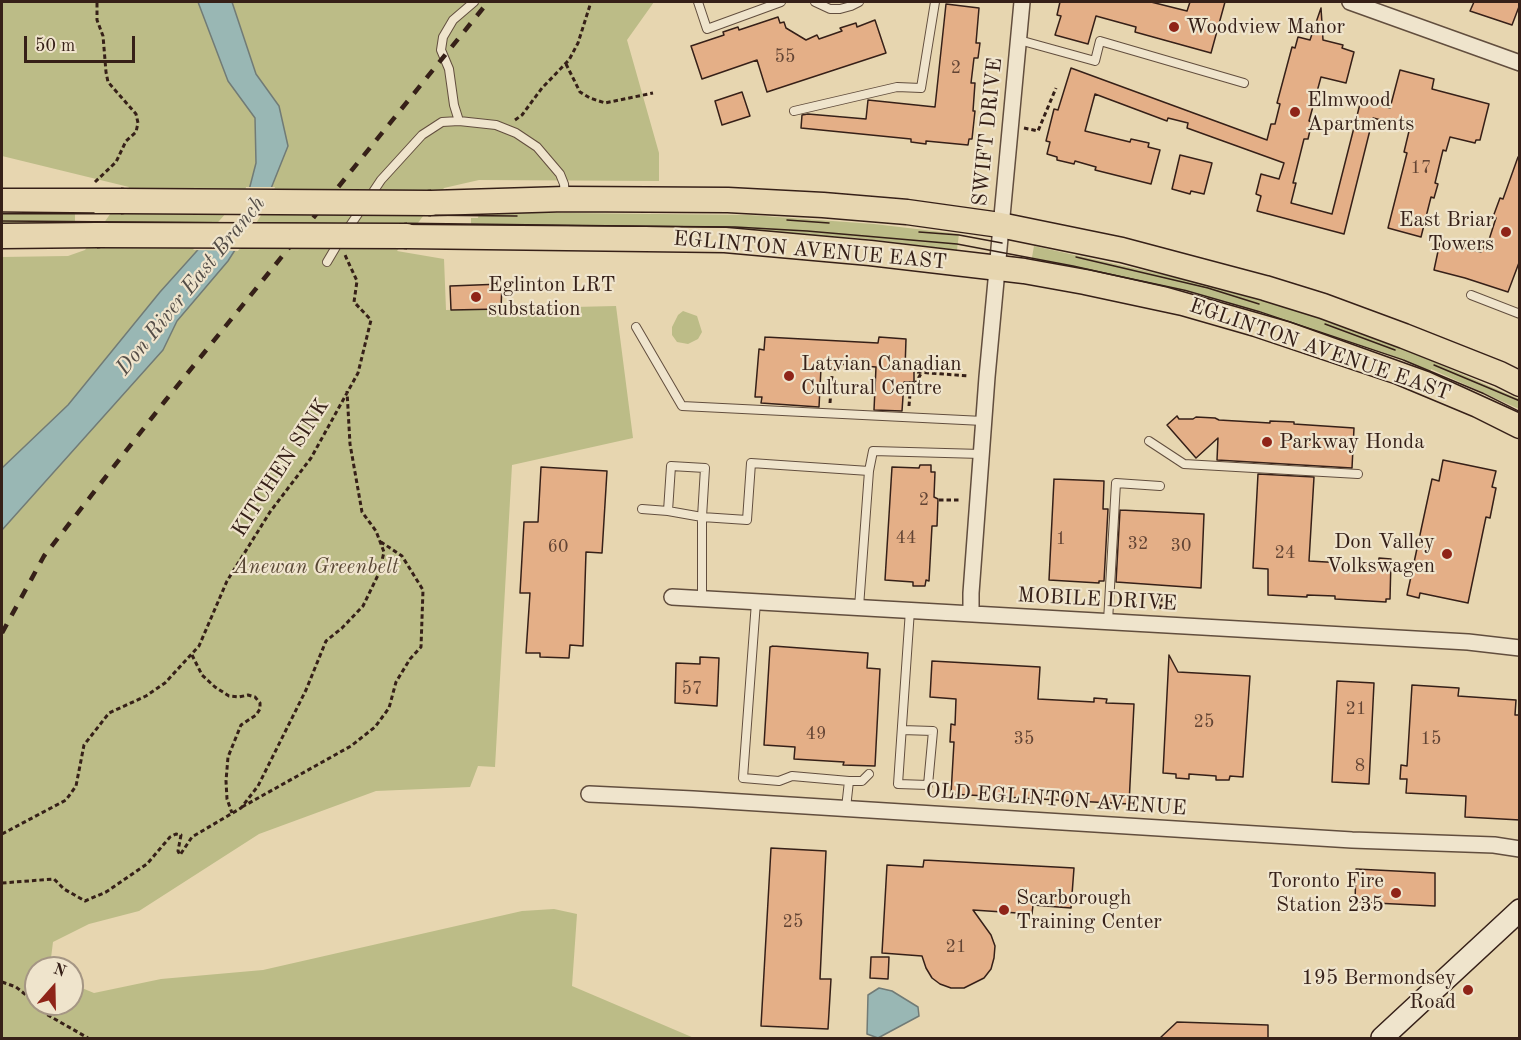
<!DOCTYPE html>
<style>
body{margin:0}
#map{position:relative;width:1521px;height:1040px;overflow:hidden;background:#e7d6b0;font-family:"Old Standard TT",serif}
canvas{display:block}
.frame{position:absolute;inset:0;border:3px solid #362018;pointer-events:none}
.north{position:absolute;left:24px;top:956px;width:60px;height:60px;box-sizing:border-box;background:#efe4cc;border:2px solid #a59684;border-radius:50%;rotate:20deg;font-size:16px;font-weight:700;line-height:24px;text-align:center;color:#362018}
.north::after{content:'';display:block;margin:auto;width:21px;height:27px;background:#8f2418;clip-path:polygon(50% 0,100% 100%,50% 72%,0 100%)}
.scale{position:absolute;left:24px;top:36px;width:111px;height:27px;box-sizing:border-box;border:3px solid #362018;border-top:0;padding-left:8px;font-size:18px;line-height:21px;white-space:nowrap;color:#362018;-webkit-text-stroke:4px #efe4cc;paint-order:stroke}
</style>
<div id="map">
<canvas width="1521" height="1040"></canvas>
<div class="frame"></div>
<div class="north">N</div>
<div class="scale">50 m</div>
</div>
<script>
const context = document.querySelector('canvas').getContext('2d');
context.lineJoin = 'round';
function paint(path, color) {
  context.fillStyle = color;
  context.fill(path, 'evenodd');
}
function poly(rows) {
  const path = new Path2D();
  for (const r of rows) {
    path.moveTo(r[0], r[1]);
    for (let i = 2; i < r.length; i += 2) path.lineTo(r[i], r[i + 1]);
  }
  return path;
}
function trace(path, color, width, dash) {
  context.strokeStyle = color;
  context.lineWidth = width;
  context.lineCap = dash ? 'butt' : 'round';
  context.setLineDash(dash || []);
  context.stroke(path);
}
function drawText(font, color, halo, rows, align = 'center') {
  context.font = font + ' "Old Standard TT",serif';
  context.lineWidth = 4.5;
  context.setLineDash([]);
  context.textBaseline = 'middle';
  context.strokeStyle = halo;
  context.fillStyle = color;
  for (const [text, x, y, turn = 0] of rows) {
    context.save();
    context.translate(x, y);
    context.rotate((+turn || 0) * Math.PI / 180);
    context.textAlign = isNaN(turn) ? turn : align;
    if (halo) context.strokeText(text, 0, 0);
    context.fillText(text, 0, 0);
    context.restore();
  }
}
paint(poly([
 [2,2,654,2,627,40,659,153,659,181,479,180,444,188,397,251,444,259,446,310,616,306,633,438,512,465,495,767,478,766,470,787,376,791,259,834,139,911,89,924,53,942,50,966,52,968,36,968,36,1004,72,1004,72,984,94,993,161,979,263,970,522,911,554,909,577,914,572,986,694,1038,2,1038,2,257,68,256,85,250,129,187,2,156],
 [2,209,75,209,75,226,2,225],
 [479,212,750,215,874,224,959,234,957,250,858,238,748,231,471,228,471,218,478,218],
 [1034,246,1201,283,1295,310,1361,332,1434,360,1434,362,1519,399,1519,409,1431,369,1428,376,1031,263],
 [683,311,697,316,702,332,698,339,688,344,677,342,672,335,672,327,678,315]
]), '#bcbc87');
const water = poly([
 [198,2,232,2,256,74,279,106,288,146,266,201,228,261,177,321,163,350,2,530,2,468,68,405,160,292,248,194,256,163,255,118,228,81,198,2],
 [879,988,892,991,918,1007,919,1016,878,1038,867,1034,868,995,879,988]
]);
paint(water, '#99b7b4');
trace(water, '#717b76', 1.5);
paint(poly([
 [246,187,275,187,269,203,238,251,193,250,245,192]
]), '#e7d6b0');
const building = poly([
 [1060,2,1151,2,1187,11,1190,2,1225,2,1211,53,1135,32,1136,27,1096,16,1088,44,1055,35,1061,16,1057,15,1060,2],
 [1474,2,1520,2,1520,4,1512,25,1470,11,1474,2],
 [946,4,979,8,976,43,980,43,978,58,974,58,971,83,975,83,973,111,975,111,972,139,969,139,968,145,926,141,926,144,911,142,911,139,801,128,802,115,808,114,866,119,868,100,935,107,946,4],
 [1321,8,1323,40,1343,45,1342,48,1354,52,1346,83,1321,77,1309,121,1312,122,1308,139,1304,139,1293,183,1296,183,1291,203,1332,214,1361,100,1390,108,1400,70,1434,79,1432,89,1489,104,1480,140,1476,140,1475,143,1450,137,1446,151,1443,150,1435,183,1438,184,1434,198,1431,197,1421,237,1388,228,1407,153,1404,152,1410,127,1373,118,1344,234,1257,211,1261,196,1256,194,1261,174,1279,179,1284,163,1187,128,1188,123,1168,118,1167,121,1095,94,1085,131,1130,142,1131,139,1149,143,1148,147,1160,150,1151,184,1095,170,1096,167,1075,161,1074,164,1057,160,1057,157,1047,154,1050,142,1046,141,1054,109,1058,110,1071,68,1267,140,1271,124,1275,124,1280,104,1277,103,1292,47,1295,48,1298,37,1310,40,1321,8],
 [778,17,780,23,784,22,786,28,806,40,817,35,819,39,842,31,840,28,856,23,857,27,875,20,886,53,767,92,757,60,702,79,691,46,724,35,723,32,738,27,739,30,778,17],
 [742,92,750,116,722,125,715,101,742,92],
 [1180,155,1212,163,1204,194,1191,191,1190,194,1172,189,1180,155],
 [1518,157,1520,157,1520,260,1508,292,1465,278,1434,270,1440,242,1481,252,1484,246,1487,246,1496,218,1493,217,1500,198,1503,199,1518,157],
 [502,284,501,309,451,310,450,286,502,284],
 [765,337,878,343,879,337,906,339,905,369,914,369,914,382,904,382,902,411,874,410,876,367,837,364,837,370,821,368,819,407,761,403,762,397,755,397,759,349,764,350,765,337],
 [1177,416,1179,419,1193,419,1196,417,1215,418,1219,420,1270,423,1270,421,1294,422,1294,424,1354,428,1352,468,1217,460,1218,438,1196,458,1167,425,1177,416],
 [1443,460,1496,471,1492,487,1496,488,1490,518,1486,517,1468,603,1420,593,1419,598,1407,595,1432,479,1439,481,1443,460],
 [920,465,931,465,931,472,935,472,934,497,938,499,937,526,932,526,929,581,926,580,925,586,913,586,913,582,885,580,892,467,919,468,920,465],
 [541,467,607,471,602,553,586,552,583,646,570,645,569,658,540,657,540,653,526,653,530,593,520,593,524,522,538,522,541,467],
 [1258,474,1314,477,1309,561,1378,565,1379,558,1391,559,1390,599,1386,599,1386,602,1335,599,1335,596,1307,595,1307,597,1268,595,1268,569,1253,568,1258,474],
 [1054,479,1104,481,1103,509,1108,509,1104,581,1099,581,1099,583,1049,580,1054,479],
 [1120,510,1204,514,1201,588,1116,582,1120,510],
 [773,646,868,653,867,668,880,669,875,766,843,765,844,762,794,759,795,747,764,745,770,647,773,646],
 [1169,655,1178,672,1250,676,1243,777,1230,776,1229,780,1216,780,1216,776,1189,774,1189,779,1176,778,1176,774,1163,773,1169,655],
 [700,657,719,658,717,706,675,703,676,663,700,664,700,657],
 [932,661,1040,667,1038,699,1094,702,1094,698,1107,699,1106,703,1134,704,1129,804,951,794,954,742,950,742,951,724,955,725,956,699,930,697,932,661],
 [1337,681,1374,683,1369,784,1332,782,1337,681],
 [1412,685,1459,688,1458,696,1516,700,1515,715,1520,715,1520,820,1465,817,1466,796,1406,793,1407,779,1400,779,1401,765,1407,766,1412,685],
 [771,848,826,851,820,979,831,979,828,1029,761,1026,771,848],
 [924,860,1074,868,1071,908,1033,905,1032,914,973,910,991,935,995,946,994,958,991,969,984,978,964,988,951,988,940,984,932,978,926,968,922,956,882,953,887,865,923,867,924,860],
 [1356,869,1435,873,1435,906,1355,902,1356,869],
 [871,957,889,957,888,979,870,978,871,957],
 [1177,1022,1268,1025,1268,1038,1160,1038,1177,1022]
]);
paint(building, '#e4af87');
trace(building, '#362018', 1.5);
const lane = poly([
 [698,2,707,29,781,2],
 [815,2,830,9,840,9,851,6,859,2],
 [1019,40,1095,61,1100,41,1244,83],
 [794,111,897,87,921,88,935,2],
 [459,121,454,105,449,69,441,50,443,37,453,20,474,2],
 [369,198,381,180,422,135,442,122,459,121,496,125,516,133,537,147,560,174,564,184,565,195],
 [347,230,362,208],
 [327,262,340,240],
 [1471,295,1520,314],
 [636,327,682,406,983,421],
 [1149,441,1184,464,1358,474],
 [869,471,873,451,981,454],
 [642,509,668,511,671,466,705,468,702,517,747,520,751,463,869,471,859,607],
 [668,511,702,517,702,599],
 [756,602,743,778,779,781,792,776,849,781,846,808],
 [1108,621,1116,483,1160,486],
 [902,730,933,731,928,785,898,784,910,610],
 [849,781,862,781,869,774]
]);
const street = poly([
 [1350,2,1520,63],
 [672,597,1468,642,1520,648],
 [971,614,971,593,987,377,1022,2],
 [589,794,693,799,1352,840,1494,845,1520,849]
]);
const secondary = poly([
 [1382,1038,1520,910]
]);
const primary = poly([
 [2,201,121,201],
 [431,203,565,199,728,200,823,205,907,212,1000,225,1122,250,1265,288,1323,306,1404,336,1500,374,1520,384],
 [2,236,97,235],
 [407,236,725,240,870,253,1024,271,1085,282,1183,303,1256,324,1399,372,1478,405,1520,426]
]);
trace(lane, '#624e3e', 10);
trace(street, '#624e3e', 18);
trace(secondary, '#362018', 24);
trace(primary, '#362018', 27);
trace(poly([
 [566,64,580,92,590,98,605,103,653,93],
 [515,120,522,115,542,88,569,60,578,43,591,2],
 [1024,128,1038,131,1056,88],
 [95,182,116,162,126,141,136,132,138,123,136,114,108,82,106,72,103,36,97,20,97,2],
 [917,372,969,376],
 [830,403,832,376],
 [909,406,910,393,922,372],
 [939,500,959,500],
 [1161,609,1161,593],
 [192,655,202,675,215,687,229,696,239,697,248,695,255,697,260,703,260,709,256,715,241,725,228,757,226,781,227,799,232,813],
 [242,807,351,746,375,727,389,708,396,682,410,659,421,647,423,590,402,556,381,542],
 [2,834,66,800,76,786,84,745,109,713,146,696,165,683,199,646,227,581,270,512,311,458,358,373,371,320,354,302,357,281,345,255],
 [2,883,54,879,64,889,85,901,106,892,147,864,170,837,176,834,181,835,178,851,180,855,192,837,241,808,258,786,306,690,326,641,342,628,363,606,379,573,384,552,376,531,362,512,350,444,347,391],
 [2,982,16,987,36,1003],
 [37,1004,46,1014,88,1038]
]), '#362018', 3, [4.5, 3]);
trace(lane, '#efe4cc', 8);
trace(street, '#efe4cc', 15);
trace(secondary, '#efe4cc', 21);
trace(primary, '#e7d6b0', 24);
trace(poly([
 [2,212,94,213],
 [304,214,517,216],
 [787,220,829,223],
 [2,221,735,227,807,231,957,244,1073,266,1167,287,1290,322,1430,372,1520,413],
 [919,232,959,235,1002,243],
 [1076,257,1208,288,1259,304],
 [1325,324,1395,350],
 [1434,365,1520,401]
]), '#362018', 1.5);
trace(poly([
 [2,633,44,556,165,401,488,2]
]), '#362018', 4.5, [10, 10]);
const primaryBridge = poly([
 [121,201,431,203],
 [97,235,407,236]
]);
trace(primaryBridge, '#362018', 27, []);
trace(primaryBridge, '#e7d6b0', 24);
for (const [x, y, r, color] of [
 [1174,27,6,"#8f2418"],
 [1295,112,6,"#8f2418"],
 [1506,232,6,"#8f2418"],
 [476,297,6,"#8f2418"],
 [789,376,6,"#8f2418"],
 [1267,442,6,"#8f2418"],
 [1447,554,6,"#8f2418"],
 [1396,893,6,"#8f2418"],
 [1004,910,6,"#8f2418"],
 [1468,990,6,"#8f2418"]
]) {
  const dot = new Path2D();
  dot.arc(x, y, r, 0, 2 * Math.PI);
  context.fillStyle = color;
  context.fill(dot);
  trace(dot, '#efe4cc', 2);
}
drawText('18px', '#624434', null, [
 ["55",785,57],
 ["2",956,68],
 ["17",1421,168],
 ["2",924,500],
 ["44",906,538],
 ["1",1061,539],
 ["32",1138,544],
 ["30",1181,546],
 ["60",558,547],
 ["24",1285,553],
 ["57",692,689],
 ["21",1356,709],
 ["25",1204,722],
 ["49",816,734],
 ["35",1024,739],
 ["15",1431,739],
 ["8",1360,766],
 ["25",793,922],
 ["21",956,947]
]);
drawText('21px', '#362018', '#efe4cc', [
 ["Woodview Manor",1186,27],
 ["Elmwood",1307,100],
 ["Apartments",1307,124],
 ["East Briar",1494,220,"right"],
 ["Towers",1494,244,"right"],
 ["Eglinton LRT",488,285],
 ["substation",488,309],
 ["Latvian Canadian",801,364],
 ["Cultural Centre",801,388],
 ["Parkway Honda",1279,442],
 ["Don Valley",1435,542,"right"],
 ["Volkswagen",1435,566,"right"],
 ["Toronto Fire",1384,881,"right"],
 ["Station 235",1384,905,"right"],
 ["Scarborough",1016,898],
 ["Training Center",1016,922],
 ["195 Bermondsey",1456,978,"right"],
 ["Road",1456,1002,"right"]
], 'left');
drawText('21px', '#362018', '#efe4cc', [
 ["SWIFT DRIVE",988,132,-84],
 ["EGLINTON AVENUE EAST",810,251,5],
 ["EGLINTON AVENUE EAST",1320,350,19],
 ["KITCHEN SINK",281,468,-57],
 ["MOBILE DRIVE",1097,600,3],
 ["OLD EGLINTON AVENUE",1056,800,4]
]);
drawText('italic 21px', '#584734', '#efe4cc', [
 ["Anewan Greenbelt",316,567]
]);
drawText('italic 22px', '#544d47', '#efe4cc', [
 ["Don River East Branch",191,286,-51]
]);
</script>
